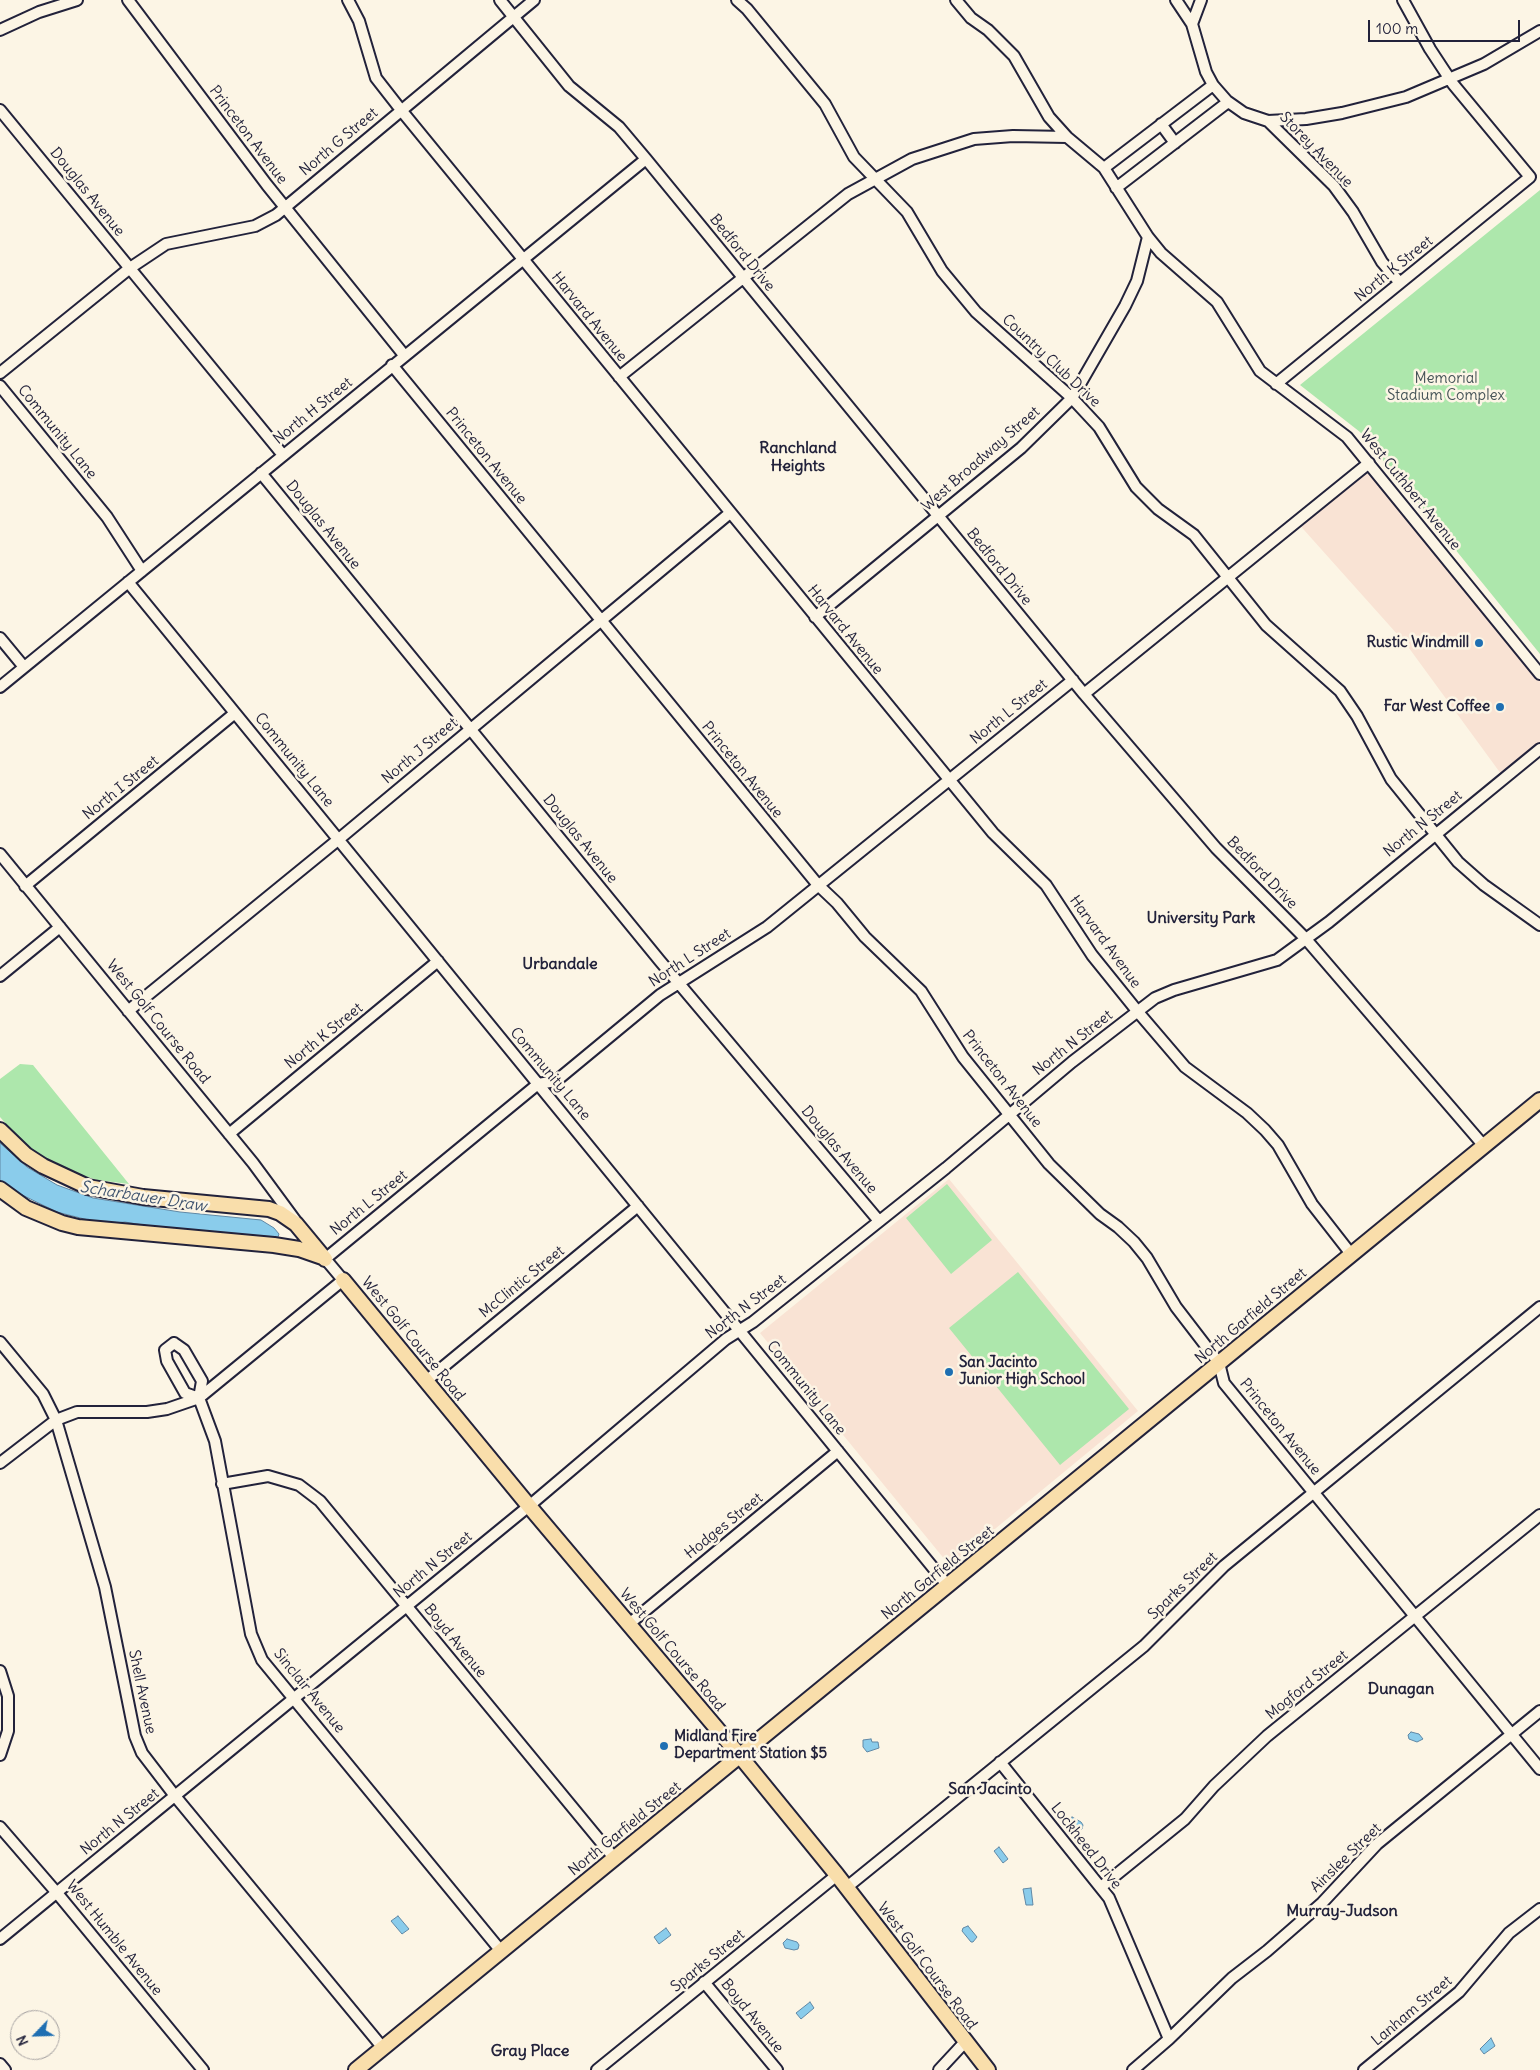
<!DOCTYPE html>
<style>
body{margin:0}
#map{position:relative;width:1540px;height:2070px;overflow:hidden;background:#fcf5e5;font-family:Delius,sans-serif}
canvas{display:block}
.north{position:absolute;left:10px;top:2010px;width:50px;height:50px;box-sizing:border-box;background:#fcf5e5;border:1px solid #a5a1a1;border-radius:50%;rotate:246deg;font-size:14px;font-weight:700;line-height:20px;text-align:center;color:#22223b}
.north::after{content:'';display:block;margin:auto;width:18px;height:22px;background:#1f6fb2;clip-path:polygon(50% 0,100% 100%,50% 72%,0 100%)}
.scale{position:absolute;left:1368px;top:20px;width:152px;height:22px;box-sizing:border-box;border:2px solid #22223b;border-top:0;padding-left:6px;font-size:15px;line-height:18px;white-space:nowrap;color:#22223b;-webkit-text-stroke:4px #fcf5e5;paint-order:stroke}
</style>
<div id="map">
<canvas width="1540" height="2070"></canvas>
<div class="north">N</div>
<div class="scale">100 m</div>
</div>
<script>
const context = document.querySelector('canvas').getContext('2d');
context.lineJoin = 'round';
function paint(path, color) {
  context.fillStyle = color;
  context.fill(path, 'evenodd');
}
function poly(rows) {
  const path = new Path2D();
  for (const r of rows) {
    path.moveTo(r[0], r[1]);
    for (let i = 2; i < r.length; i += 2) path.lineTo(r[i], r[i + 1]);
  }
  return path;
}
function trace(path, color, width, dash) {
  context.strokeStyle = color;
  context.lineWidth = width;
  context.lineCap = dash ? 'butt' : 'round';
  context.setLineDash(dash || []);
  context.stroke(path);
}
function drawText(font, color, halo, rows, align = 'center') {
  context.font = font + ' Delius,sans-serif';
  context.lineWidth = 5;
  context.setLineDash([]);
  context.textBaseline = 'middle';
  context.strokeStyle = halo;
  context.fillStyle = color;
  for (const [text, x, y, turn = 0] of rows) {
    context.save();
    context.translate(x, y);
    context.rotate((+turn || 0) * Math.PI / 180);
    context.textAlign = isNaN(turn) ? turn : align;
    if (halo) context.strokeText(text, 0, 0);
    context.fillText(text, 0, 0);
    context.restore();
  }
}
paint(poly([
 [1367,463,1540,676,1540,749,1504,778,1406,644,1296,521],
 [949,1179,1138,1411,950,1566,760,1333]
]), '#f9e3d4');
paint(poly([
 [1540,190,1540,654,1360,432,1300,385],
 [20,1064,33,1065,129,1184,97,1180,66,1170,38,1154,14,1133,0,1117,0,1079],
 [947,1184,992,1240,951,1274,906,1218],
 [1018,1272,1129,1409,1060,1465,949,1328]
]), '#ade7ac');
const water = poly([
 [0,1143,27,1167,57,1185,93,1198,180,1212,261,1220,274,1228,279,1234,277,1240,246,1237,229,1233,161,1228,125,1222,104,1224,57,1212,10,1189,0,1181,0,1143],
 [1411,1732,1419,1734,1423,1739,1417,1742,1409,1739,1408,1735,1411,1732],
 [871,1739,872,1742,878,1742,879,1748,867,1752,863,1747,863,1740,871,1739],
 [1072,1817,1081,1822,1083,1825,1082,1829,1078,1830,1072,1824,1070,1820,1072,1817],
 [999,1847,1008,1859,1003,1863,994,1851,999,1847],
 [1031,1888,1033,1905,1026,1905,1023,1889,1031,1888],
 [398,1916,409,1929,402,1934,391,1921,398,1916],
 [968,1926,977,1937,973,1942,971,1942,962,1931,963,1928,968,1926],
 [666,1928,671,1935,659,1944,654,1937,666,1928],
 [787,1939,797,1942,799,1945,798,1949,794,1950,785,1948,783,1943,787,1939],
 [810,2002,814,2008,801,2019,796,2013,810,2002],
 [1491,2038,1495,2046,1484,2054,1480,2049,1491,2038]
]);
paint(water, '#8acceb');
trace(water, '#6088a5', 1);
const minor = poly([
 [128,0,267,185,404,355],
 [348,0,359,21,376,78,401,110,993,833,1046,885,1092,955,1138,1012,1185,1067,1247,1113,1265,1130,1278,1145,1312,1204,1351,1254],
 [500,0,569,86,619,127,646,159,1084,694,1216,848,1305,938,1484,1146],
 [737,0,747,9,825,104,854,157,907,212,942,271,976,312,1072,398,1099,427,1136,487,1158,509,1194,535,1266,625,1340,691,1357,716,1391,779,1458,862,1484,885,1540,925],
 [956,0,971,18,988,30,1014,56,1049,117,1067,137,1104,168,1148,237,1161,253,1217,302,1260,371,1347,437,1540,674],
 [1176,0,1192,24,1206,72,1213,85,1227,101,1244,113,1268,121,1334,186,1353,212,1382,262,1400,283],
 [1192,24,1201,0],
 [0,30,39,12,77,0],
 [0,110,283,455],
 [1268,121,1306,119,1342,113,1406,97,1484,64,1540,31],
 [1161,124,1175,143],
 [1104,168,1213,85],
 [1116,188,1228,102],
 [392,365,818,885,837,903,865,937,921,991,963,1057,1049,1164,1100,1214,1118,1227,1134,1242,1147,1258,1176,1307,1219,1363,1224,1383,1540,1769],
 [0,373,130,268,166,244,255,226,276,215,534,0],
 [619,377,848,194,912,159,974,139,1013,136,1067,137],
 [1276,384,1530,177,1453,84,1430,49,1403,0],
 [0,386,107,517,142,571],
 [261,473,660,961,879,1221],
 [128,582,948,1586],
 [815,617,1021,448,1072,398,1125,306,1137,281,1148,237],
 [0,638,24,667],
 [0,687,646,159],
 [1084,694,1369,463],
 [0,854,253,1163,295,1220],
 [25,886,235,713],
 [0,976,60,927],
 [128,1011,339,839,730,513],
 [229,1134,438,961],
 [325,1259,538,1084,556,1081,660,995,767,927,1073,680],
 [0,1342,43,1394,56,1420,105,1587,135,1736,142,1753,175,1796,383,2048],
 [174,1343,184,1350,202,1381,199,1398,185,1393,167,1361,165,1350,174,1343],
 [426,1381,638,1206],
 [199,1398,215,1441,251,1634,262,1660,501,1951],
 [0,1463,56,1420,77,1412,147,1412,167,1409,199,1398,343,1280,322,1255],
 [222,1484,268,1476,299,1485,320,1501,615,1859],
 [629,1624,838,1451],
 [0,1671,8,1696,8,1731,0,1755],
 [1000,1762,1109,1898,1169,2039],
 [0,1827,57,1893,203,2070],
 [847,1887,1144,1646,1224,1566,1540,1307],
 [1101,1887,1185,1819,1214,1786,1267,1736,1540,1515],
 [0,1939,529,1506,726,1339,753,1322,946,1168,1072,1062,1155,998,1174,990,1277,960,1329,922,1540,749],
 [704,1982,777,2070],
 [0,2064,5,2070],
 [597,2070,837,1875],
 [939,2070,965,2042],
 [1133,2070,1169,2039,1232,1978,1267,1951,1322,1903,1377,1844,1540,1711],
 [1364,2070,1459,1992,1509,1933,1540,1909]
]);
const major = poly([
 [0,1130,26,1155,43,1166,88,1187,143,1197,269,1209,280,1213,296,1224,325,1259],
 [0,1189,26,1208,62,1223,78,1227,274,1245,299,1249,322,1257],
 [343,1280,529,1506,740,1756,837,1875,988,2070],
 [356,2070,1540,1100]
]);
trace(minor, '#22223b', 14);
trace(major, '#22223b', 18);
trace(minor, '#fcf5e5', 10);
trace(major, '#f9deab', 14);
for (const [x, y, r, color] of [
 [1479,643,5,"#1f6fb2"],
 [1500,707,5,"#1f6fb2"],
 [949,1372,5,"#1f6fb2"],
 [664,1746,5,"#1f6fb2"]
]) {
  const dot = new Path2D();
  dot.arc(x, y, r, 0, 2 * Math.PI);
  context.fillStyle = color;
  context.fill(dot);
  trace(dot, '#fcf5e5', 2);
}
drawText('15px', '#22223b', '#fcf5e5', [
 ["Princeton Avenue",248,135,53],
 ["North G Street",339,142,-40],
 ["Storey Avenue",1316,150,46],
 ["Douglas Avenue",87,192,51],
 ["Bedford Drive",742,253,51],
 ["North K Street",1394,269,-39],
 ["Harvard Avenue",589,317,51],
 ["Country Club Drive",1051,361,43],
 ["North H Street",313,411,-39],
 ["Community Lane",57,432,51],
 ["Princeton Avenue",486,456,51],
 ["West Broadway Street",981,459,-41],
 ["West Cuthbert Avenue",1410,490,51],
 ["Douglas Avenue",323,525,51],
 ["Bedford Drive",999,567,51],
 ["Harvard Avenue",845,630,51],
 ["North L Street",1009,712,-39],
 ["North J Street",420,751,-40],
 ["Community Lane",294,760,51],
 ["Princeton Avenue",742,770,51],
 ["North I Street",121,788,-39],
 ["North N Street",1423,824,-39],
 ["Douglas Avenue",580,839,51],
 ["Bedford Drive",1262,873,46],
 ["Harvard Avenue",1105,942,54],
 ["North L Street",690,958,-33],
 ["West Golf Course Road",158,1022,51],
 ["North K Street",324,1036,-39],
 ["North N Street",1073,1043,-38],
 ["Community Lane",550,1074,50],
 ["Princeton Avenue",1002,1079,52],
 ["Douglas Avenue",839,1150,50],
 ["North L Street",369,1203,-39],
 ["McClintic Street",522,1282,-39],
 ["North N Street",746,1307,-37],
 ["North Garfield Street",1251,1316,-40],
 ["West Golf Course Road",413,1339,51],
 ["Community Lane",806,1388,51],
 ["Princeton Avenue",1280,1427,51],
 ["Hodges Street",724,1526,-39],
 ["North N Street",433,1565,-39],
 ["North Garfield Street",938,1573,-39],
 ["Sparks Street",1183,1586,-44],
 ["Boyd Avenue",455,1641,51],
 ["West Golf Course Road",672,1650,50],
 ["Mogford Street",1307,1685,-39],
 ["Sinclair Avenue",309,1691,51],
 ["Shell Avenue",142,1692,78],
 ["North N Street",120,1822,-39],
 ["North Garfield Street",625,1829,-39],
 ["Lockheed Drive",1086,1846,52],
 ["Ainslee Street",1346,1858,-44],
 ["West Humble Avenue",114,1938,51],
 ["Sparks Street",708,1961,-39],
 ["West Golf Course Road",927,1966,53],
 ["Lanham Street",1412,2011,-40],
 ["Boyd Avenue",752,2016,51]
]);
drawText('15px', '#455357', '#fcf5e5', [
 ["Memorial",1446,379],
 ["Stadium Complex",1446,396]
]);
drawText('bold 15px', '#22223b', '#fcf5e5', [
 ["Rustic Windmill",1469,643],
 ["Far West Coffee",1490,707],
 ["San Jacinto",959,1363,"left"],
 ["Junior High School",959,1380,"left"],
 ["Midland Fire",674,1737,"left"],
 ["Department Station $5",674,1754,"left"]
], 'right');
drawText('bold 16px', '#22223b', '#fcf5e5', [
 ["Ranchland",798,448],
 ["Heights",798,466],
 ["University Park",1201,918],
 ["Urbandale",560,964],
 ["Dunagan",1401,1689],
 ["San Jacinto",990,1789],
 ["Murray-Judson",1342,1911],
 ["Gray Place",530,2051]
]);
drawText('italic 16px', '#415570', '#fcf5e5', [
 ["Scharbauer Draw",143,1197,9]
]);
</script>
